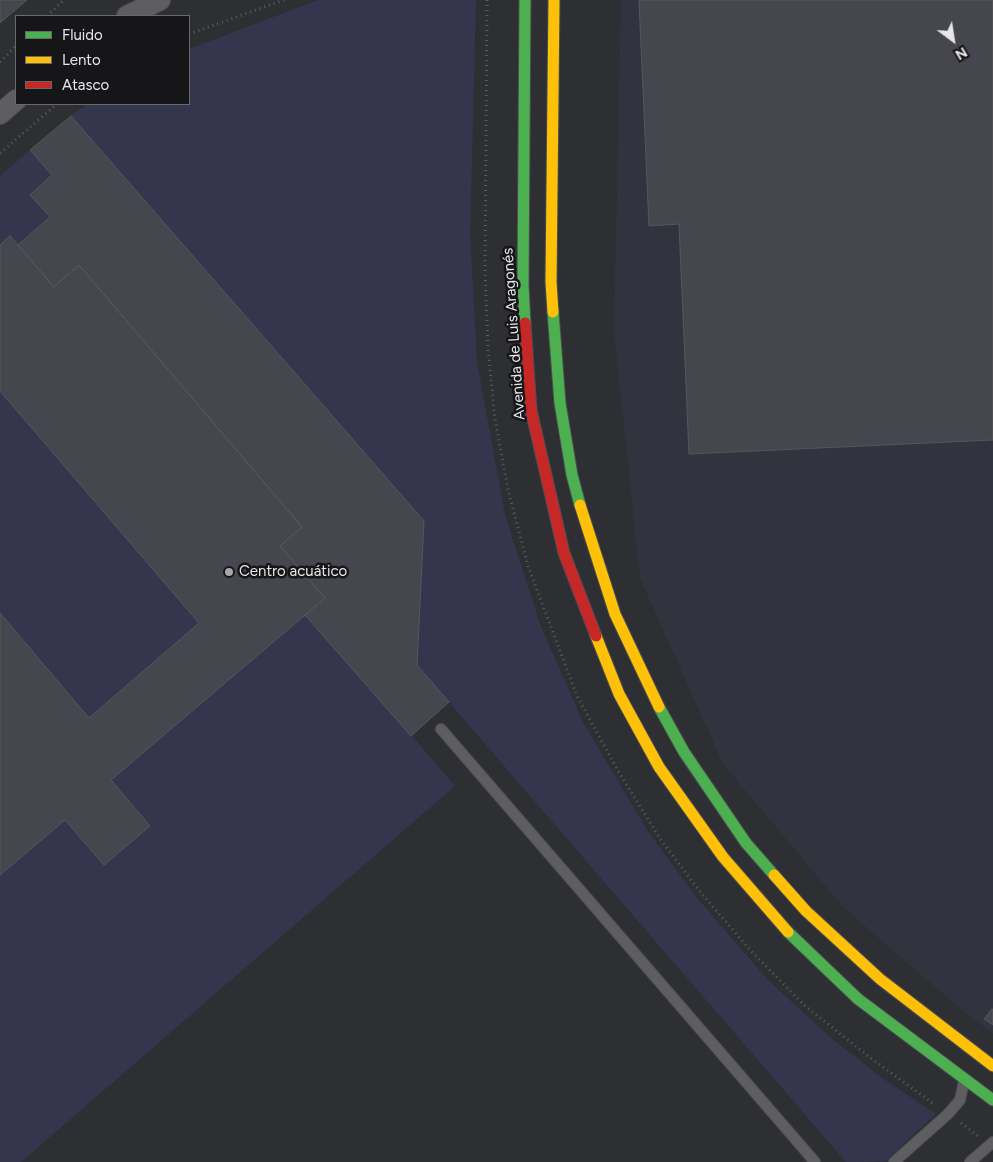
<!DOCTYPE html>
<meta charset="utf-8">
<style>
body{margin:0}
#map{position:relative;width:993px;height:1162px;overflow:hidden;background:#2e2f33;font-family:Figtree,sans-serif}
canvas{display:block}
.legend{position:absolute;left:15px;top:15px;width:175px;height:90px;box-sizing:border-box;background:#161619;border:1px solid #69696d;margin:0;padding:6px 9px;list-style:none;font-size:15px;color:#e6e6eb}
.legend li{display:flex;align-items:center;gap:10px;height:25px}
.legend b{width:25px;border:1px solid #69696d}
.north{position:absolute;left:928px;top:15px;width:50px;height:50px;-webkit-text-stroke:4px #161619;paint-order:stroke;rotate:149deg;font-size:14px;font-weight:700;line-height:20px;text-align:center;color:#e6e6eb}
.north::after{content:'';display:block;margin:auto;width:18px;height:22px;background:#e6e6eb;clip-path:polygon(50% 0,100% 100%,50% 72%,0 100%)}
</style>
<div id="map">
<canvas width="993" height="1162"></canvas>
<ul class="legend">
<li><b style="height:6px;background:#4caf50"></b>Fluido</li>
<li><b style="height:6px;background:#ffc107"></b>Lento</li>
<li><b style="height:6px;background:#c62828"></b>Atasco</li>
</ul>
<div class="north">N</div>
</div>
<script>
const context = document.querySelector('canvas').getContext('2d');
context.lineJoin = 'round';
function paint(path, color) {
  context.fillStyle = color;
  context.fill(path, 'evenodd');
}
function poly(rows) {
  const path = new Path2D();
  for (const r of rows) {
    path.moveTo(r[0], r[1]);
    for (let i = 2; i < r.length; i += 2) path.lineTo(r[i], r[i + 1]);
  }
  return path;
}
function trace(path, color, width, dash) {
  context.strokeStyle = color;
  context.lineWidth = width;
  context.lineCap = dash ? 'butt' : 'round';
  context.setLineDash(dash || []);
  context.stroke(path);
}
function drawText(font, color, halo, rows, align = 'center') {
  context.font = font + ' Figtree,sans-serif';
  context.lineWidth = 5;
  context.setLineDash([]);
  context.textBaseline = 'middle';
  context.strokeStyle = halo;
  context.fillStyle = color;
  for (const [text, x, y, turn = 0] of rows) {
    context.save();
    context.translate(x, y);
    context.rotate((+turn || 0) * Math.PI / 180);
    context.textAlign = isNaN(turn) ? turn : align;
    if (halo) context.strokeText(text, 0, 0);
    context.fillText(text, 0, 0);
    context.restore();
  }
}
paint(poly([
 [621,0,993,0,993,1034,963,1011,843,907,723,764,640,578,614,330]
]), '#32333e');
paint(poly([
 [318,0,476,0,470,234,477,362,505,515,541,627,584,724,647,830,697,898,768,980,831,1038,885,1080,936,1114,885,1161,846,1162,449,702,412,736,455,786,21,1162,0,1162,0,176,30,150,71,120,328,411,71,116,87,104,189,104,189,49]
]), '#35364e');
const building = poly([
 [0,0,27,0,0,23,0,0],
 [639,0,993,0,993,440,689,454,679,224,649,226,639,0],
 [71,116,424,521,417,665,449,702,411,736,305,615,325,598,280,546,302,527,79,265,54,287,18,245,50,217,30,195,52,175,30,150,71,116],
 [10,236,54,287,79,265,302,527,280,546,325,598,111,780,150,826,104,865,65,820,0,875,0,613,89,718,199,623,0,391,0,245,10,236],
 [992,1009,993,1010,993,1025,984,1019,992,1009]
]);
paint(building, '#46474e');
trace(building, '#565659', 1);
const lane = poly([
 [441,729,815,1162],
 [894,1162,948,1114,960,1100,964,1081],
 [970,1162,993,1142]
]);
const street = poly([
 [127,16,160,0],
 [0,114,16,100]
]);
const fast = poly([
 [525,0,523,285,525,323],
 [553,312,560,403,572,475,580,505],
 [659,707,684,752,746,843,774,875],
 [788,932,858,999,993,1100]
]);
const slow = poly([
 [553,312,551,282,554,0],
 [580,505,615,614,659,707],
 [596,636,619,694,659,767,723,857,788,932],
 [774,875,806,911,880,979,993,1066]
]);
const jam = poly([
 [525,323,531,410,564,553,596,636]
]);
trace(lane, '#4c4d51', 12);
trace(street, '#4c4d51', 22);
trace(fast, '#4c4d51', 13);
trace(slow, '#4c4d51', 13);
trace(jam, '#4c4d51', 13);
trace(poly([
 [487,0,485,270,488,349,495,419,508,490,528,566,577,696,618,771,661,840,701,893,752,952,804,1005,868,1056,935,1105],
 [47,16,64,0],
 [189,34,284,0],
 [0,62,16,46],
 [0,153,57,104],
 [961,1123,978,1136]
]), '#5c5c5f', 3, [1, 4]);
trace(lane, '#5e5e60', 10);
trace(street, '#5e5e60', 20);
trace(fast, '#4caf50', 11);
trace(slow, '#ffc107', 11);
trace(jam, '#c62828', 11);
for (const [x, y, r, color] of [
 [229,572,5,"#a6a6ab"]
]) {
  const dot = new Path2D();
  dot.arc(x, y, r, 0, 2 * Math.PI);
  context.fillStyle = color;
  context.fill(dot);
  trace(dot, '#161619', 2);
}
drawText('15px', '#e6e6eb', '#161619', [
 ["Avenida de Luis Aragonés",514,334,-94]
]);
drawText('15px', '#e6e6eb', '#161619', [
 ["Centro acuático",239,572]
], 'left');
</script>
